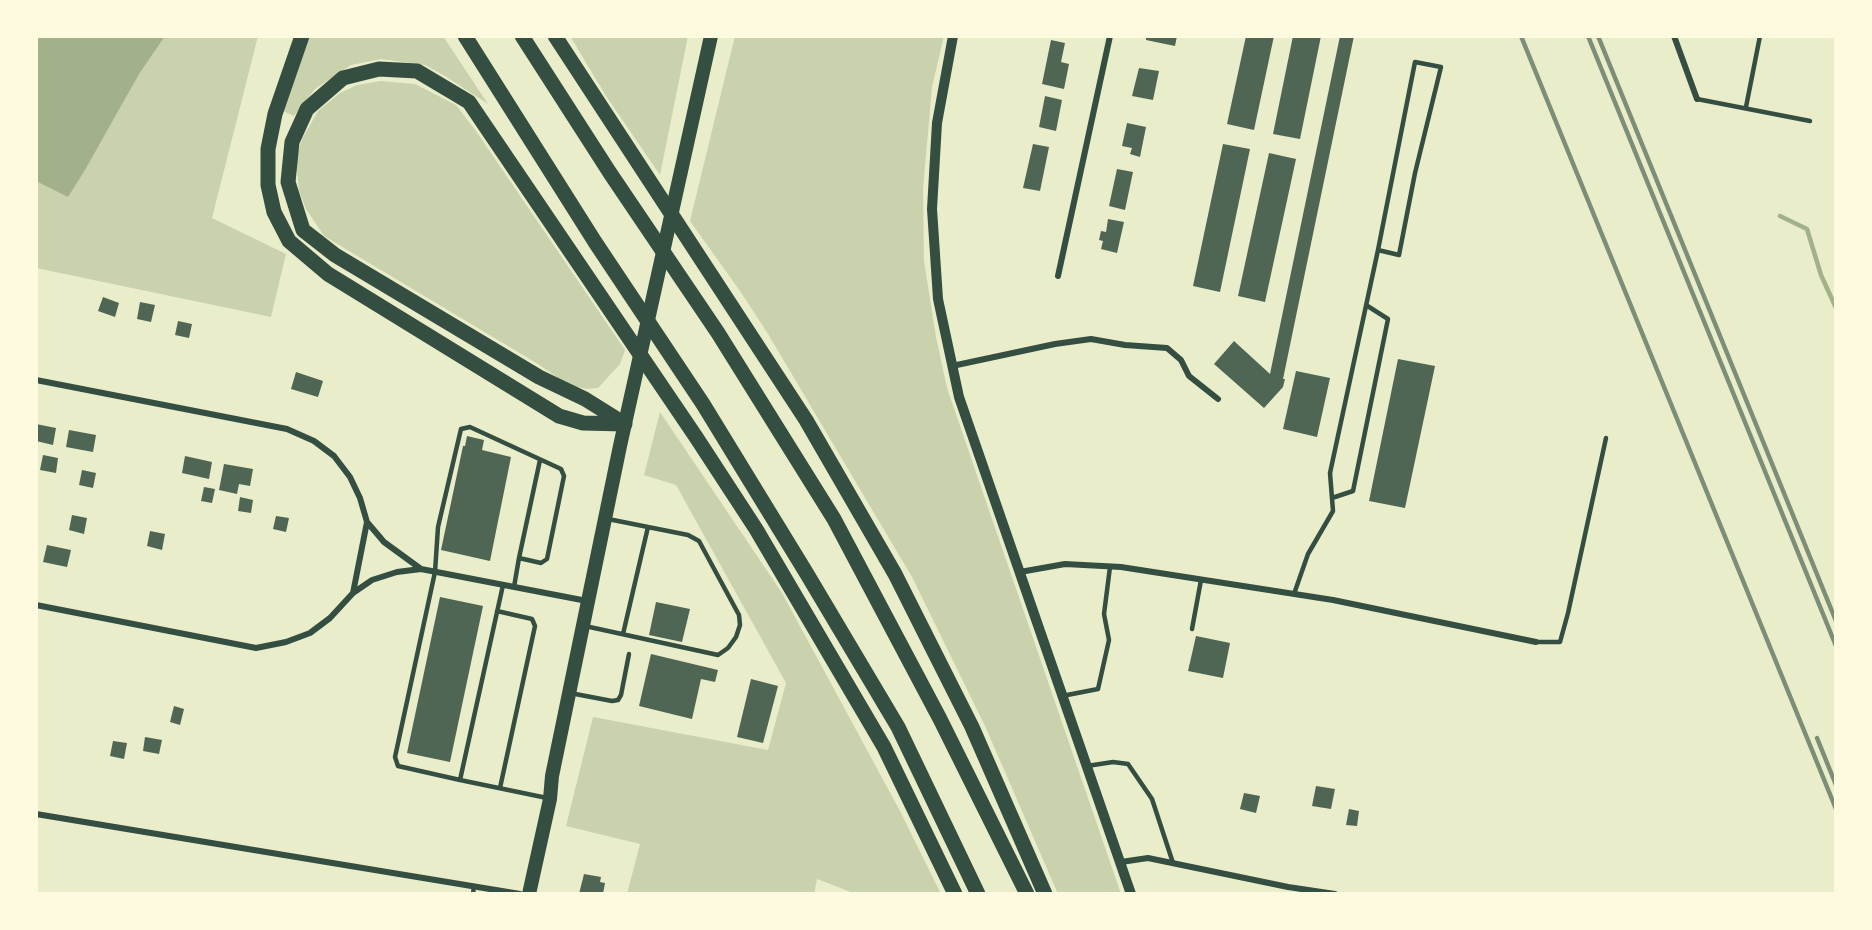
<!DOCTYPE html>
<style>
body{margin:0}
#map{position:relative;width:1872px;height:930px;overflow:hidden;background:#e9edc9;font-family:Ubuntu,sans-serif}
canvas{display:block}
.frame{position:absolute;inset:0;border:38px solid #fefae0;pointer-events:none}
</style>
<div id="map">
<canvas width="1872" height="930"></canvas>
<div class="frame"></div>
</div>
<script>
const context = document.querySelector('canvas').getContext('2d');
context.lineJoin = 'round';
function paint(path, color) {
  context.fillStyle = color;
  context.fill(path, 'evenodd');
}
function poly(rows) {
  const path = new Path2D();
  for (const r of rows) {
    path.moveTo(r[0], r[1]);
    for (let i = 2; i < r.length; i += 2) path.lineTo(r[i], r[i + 1]);
  }
  return path;
}
function trace(path, color, width, dash) {
  context.strokeStyle = color;
  context.lineWidth = width;
  context.lineCap = dash ? 'butt' : 'round';
  context.setLineDash(dash || []);
  context.stroke(path);
}
paint(poly([
 [36,36,258,36,212,218,286,254,271,317,36,268],
 [309,36,443,36,488,104,445,76,425,65,381,59,351,65,315,89,294,116,283,111],
 [570,36,688,36,660,175,606,96],
 [735,36,944,36,932,87,923,189,924,261,936,337,947,388,1121,894,1058,894,985,726,912,577,768,334,740,291,690,221],
 [381,81,415,84,456,105,476,131,625,350,620,364,598,388,587,389,568,385,538,364,324,236,306,209,299,191,296,159,302,139,318,111,340,93,357,85],
 [660,412,782,593,900,811,941,894,856,894,817,879,814,894,627,894,640,844,566,826,593,717,768,750,786,683,676,485,644,475]
]), '#cad2ad');
paint(poly([
 [36,36,165,36,139,74,85,170,68,197,36,181]
]), '#a3b18a');
trace(poly([
 [1780,216,1807,229,1821,275,1836,308]
]), '#a3b18a', 4.5);
paint(poly([
 [1146,36,1177,36,1175,46,1146,40],
 [1246,36,1274,36,1254,130,1227,124],
 [1293,36,1321,36,1300,139,1273,134],
 [1340,36,1354,36,1283,379,1285,379,1283,387,1264,408,1214,364,1234,341,1270,374],
 [1051,40,1065,43,1061,62,1069,64,1064,89,1042,84],
 [1139,68,1159,71,1153,100,1132,96],
 [1045,96,1062,100,1056,131,1039,127],
 [1127,123,1146,127,1140,157,1130,154,1132,148,1122,146],
 [1033,144,1049,147,1040,191,1023,188],
 [1223,144,1250,149,1220,292,1193,286],
 [1269,153,1296,159,1265,302,1238,296],
 [1117,169,1133,172,1125,210,1109,206],
 [1108,219,1124,222,1117,253,1101,249,1103,241,1099,240,1101,231,1106,232],
 [103,297,119,303,115,317,98,311],
 [140,302,155,305,151,322,137,319],
 [178,321,192,324,189,338,175,335],
 [1398,359,1435,366,1405,508,1369,501],
 [1296,371,1330,378,1317,437,1283,429],
 [296,372,323,381,318,397,291,389],
 [36,424,56,428,53,445,36,441],
 [69,430,96,435,93,452,66,447],
 [467,436,484,440,482,450,511,457,490,561,441,550,463,446,465,446],
 [43,455,58,458,56,473,40,470],
 [185,456,212,462,209,479,182,473],
 [224,464,253,469,250,486,239,484,237,494,219,490],
 [82,470,96,473,93,488,79,485],
 [204,487,215,489,212,503,201,501],
 [240,497,253,500,251,513,238,511],
 [72,515,87,518,84,534,69,530],
 [276,516,289,518,286,532,273,529],
 [150,531,165,534,162,550,147,546],
 [47,545,71,550,67,567,43,562],
 [440,597,483,606,450,762,407,753],
 [656,602,690,609,682,642,649,635],
 [1196,636,1230,643,1223,678,1188,671],
 [651,654,718,670,715,682,701,679,692,719,639,706],
 [751,679,778,686,763,743,737,737],
 [174,706,184,709,180,725,170,722],
 [145,737,162,740,159,754,143,751],
 [113,741,127,743,124,759,110,756],
 [1316,786,1335,789,1331,809,1312,806],
 [1244,793,1260,796,1256,813,1240,809],
 [1349,809,1359,811,1357,826,1346,825],
 [584,874,601,877,600,882,605,883,603,894,579,894]
]), '#4f6655');
trace(poly([
 [1697,99,1810,121],
 [1746,107,1760,36],
 [1332,498,1353,491,1388,319,1366,305],
 [519,558,540,460],
 [503,585,460,780,547,798],
 [1294,594,1308,554,1333,511,1330,473,1378,250,1415,62,1441,67,1415,173,1399,255,1378,250],
 [497,611,532,619,535,626,500,788],
 [585,626,718,655,728,648,736,637,740,625,739,615,699,541,688,535,608,519],
 [1192,629,1201,580],
 [623,634,648,527],
 [1536,642,1560,642,1568,613,1606,438],
 [570,693,612,701,618,700,621,695,629,654],
 [1062,696,1098,689,1109,640,1104,614,1110,567],
 [1087,766,1113,762,1128,764,1152,799,1173,863],
 [460,780,398,766,395,757,435,572,438,527,461,429,470,427,561,469,564,476,547,559,541,563,519,558,514,587],
 [473,894,474,886]
]), '#344e41', 4.5);
trace(poly([
 [1674,36,1697,99],
 [1058,276,1110,36],
 [952,366,1055,344,1091,339,1125,345,1167,348,1181,360,1189,376,1218,399],
 [36,380,287,429,314,441,334,456,350,477,360,498,367,522,384,542,421,569],
 [1020,572,1065,564,1121,567,1333,600,1536,642],
 [353,593,367,522],
 [36,605,256,648,286,642,310,633,330,618,353,593,372,580,397,572,421,569,587,601],
 [36,814,520,894],
 [1121,862,1148,858,1288,887,1335,894]
]), '#344e41', 6);
trace(poly([
 [953,36,937,123,932,209,938,299,959,397,1131,894]
]), '#344e41', 10);
trace(poly([
 [529,894,550,799,552,776,620,446,711,36]
]), '#344e41', 14);
trace(poly([
 [302,36,275,114,268,149,268,185,274,212,289,241,328,274,559,416,583,423,624,424],
 [465,36,595,242,703,404,807,574,898,727,978,894],
 [522,36,610,173,718,333,834,519,940,719,1027,894],
 [555,36,806,420,895,574,972,727,1045,894],
 [625,424,585,399,539,377,335,255,303,230,288,182,292,142,307,109,343,78,379,69,417,71,469,102,696,437,756,529,884,747,955,894]
]), '#344e41', 15);
trace(poly([
 [1521,36,1836,809],
 [1588,36,1836,646],
 [1598,36,1836,621],
 [1817,738,1836,785]
]), '#7c8e77', 4.5);
</script>
